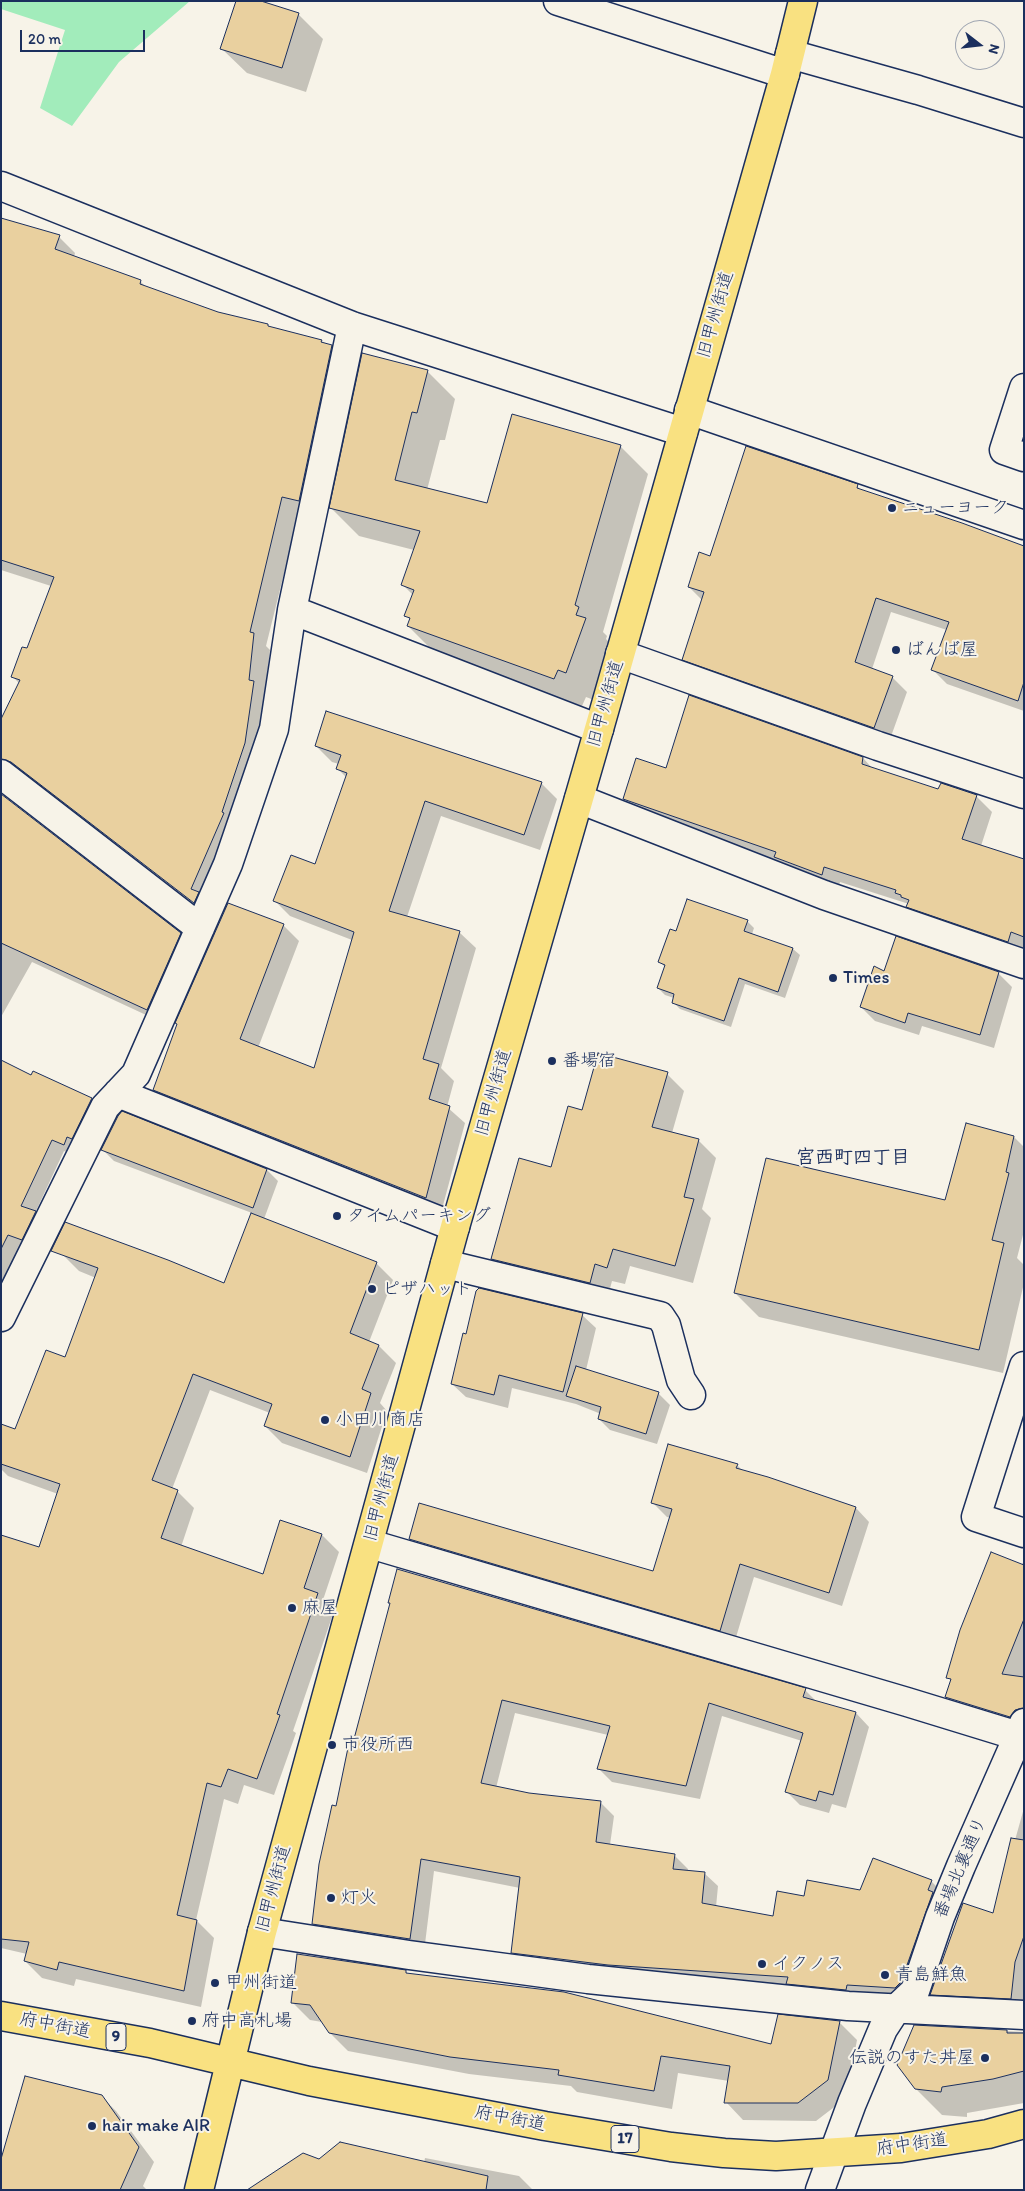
<!DOCTYPE html>
<meta charset="utf-8">
<style>
body{margin:0}
#map{position:relative;width:1025px;height:2191px;overflow:hidden;background:#f7f3e8;font-family:Itim,sans-serif}
canvas{display:block}
.frame{position:absolute;inset:0;border:2px solid #1b2f5e;pointer-events:none}
.north{position:absolute;left:955px;top:20px;width:50px;height:50px;box-sizing:border-box;background:#f7f3e8;border:1px solid #9fa5b1;border-radius:50%;rotate:106deg;font-size:14px;font-weight:700;line-height:20px;text-align:center;color:#1b2f5e}
.north::after{content:'';display:block;margin:auto;width:18px;height:22px;background:#1b2f5e;clip-path:polygon(50% 0,100% 100%,50% 72%,0 100%)}
.scale{position:absolute;left:20px;top:30px;width:125px;height:22px;box-sizing:border-box;border:2px solid #1b2f5e;border-top:0;padding-left:6px;font-size:15px;line-height:18px;white-space:nowrap;color:#1b2f5e;-webkit-text-stroke:4px #f7f3e8;paint-order:stroke}
</style>
<div id="map">
<canvas width="1025" height="2191"></canvas>
<div class="frame"></div>
<div class="north">N</div>
<div class="scale">20 m</div>
</div>
<script>
const context = document.querySelector('canvas').getContext('2d');
context.lineJoin = 'round';
function paint(path, color) {
  context.fillStyle = color;
  context.fill(path, 'evenodd');
}
function poly(rows) {
  const path = new Path2D();
  for (const r of rows) {
    path.moveTo(r[0], r[1]);
    for (let i = 2; i < r.length; i += 2) path.lineTo(r[i], r[i + 1]);
  }
  return path;
}
function trace(path, color, width, dash) {
  context.strokeStyle = color;
  context.lineWidth = width;
  context.lineCap = dash ? 'butt' : 'round';
  context.setLineDash(dash || []);
  context.stroke(path);
}
function drawText(font, color, halo, rows, align = 'center') {
  context.font = font + ' Itim,"Klee One",sans-serif';
  context.lineWidth = 4;
  context.setLineDash([]);
  context.textBaseline = 'middle';
  context.strokeStyle = halo;
  context.fillStyle = color;
  for (const [text, x, y, turn = 0] of rows) {
    context.save();
    context.translate(x, y);
    context.rotate((+turn || 0) * Math.PI / 180);
    context.textAlign = isNaN(turn) ? turn : align;
    if (halo) context.strokeText(text, 0, 0);
    context.fillText(text, 0, 0);
    context.restore();
  }
}
paint(poly([
 [1,1,190,1,119,62,72,126,40,108,65,30,1,9]
]), '#a2ecbb');
paint(poly([
 [298,14,323,39,306,92,247,73,222,49],
 [1,219,59,237,75,253,74,257,140,281,147,288,218,313,321,341,331,346,348,362,299,513,266,646,270,650,265,693,270,698,210,919,28,778,17,775,1,759,19,683,13,677,28,650,51,586,1,570],
 [427,371,455,399,445,440,440,440,427,490,488,505,620,446,648,474,603,632,607,636,606,639,614,647,594,700,586,697,582,706,436,654,408,626,410,620,406,615,413,595,402,584,414,550,359,536,331,508],
 [857,486,862,491,1024,547,1024,711,947,684,932,669,947,630,891,612,872,669,892,677,907,692,889,742,698,674,683,659,702,600,689,587,710,557],
 [316,746,541,783,557,799,540,850,441,816,407,917,460,933,476,948,441,1068,454,1081,447,1107,465,1123,441,1213,170,1106,154,1090,283,925,299,941,258,1048,315,1069,352,940,290,916,274,900,316,865,347,778,338,769,339,764,332,762],
 [863,758,873,769,939,791,976,796,992,812,981,846,1024,861,1024,957,924,923,908,907,909,904,840,882,838,890,792,873,782,863,641,815,624,799,667,769],
 [1,796,180,934,192,946,159,1021,32,962,1,1017],
 [747,921,754,928,752,934,793,949,800,955,785,998,745,984,731,1027,680,1009,673,1002,674,998,665,995,658,988,665,967,660,962,677,933],
 [885,972,998,973,1012,987,994,1048,922,1026,919,1035,875,1021,861,1007],
 [1,1061,32,1077,34,1073,92,1099,104,1111,76,1156,64,1151,35,1213,47,1224,1,1315],
 [667,1074,684,1091,672,1133,698,1140,716,1158,702,1209,711,1218,693,1283,630,1266,625,1284,612,1281,607,1300,510,1276,492,1259,552,1168,583,1112],
 [123,1113,267,1170,278,1181,264,1219,376,1263,393,1280,369,1342,379,1346,396,1363,380,1403,387,1411,367,1473,282,1443,265,1426,270,1413,210,1390,172,1489,177,1491,194,1508,181,1547,263,1575,322,1535,339,1552,323,1600,334,1611,293,1731,296,1733,274,1795,244,1785,238,1804,224,1799,196,1920,214,1938,201,2007,76,1979,74,1986,42,1978,25,1961,27,1954,1,1948,1,1536,40,1548,58,1494,8,1476,1,1469,1,1429,16,1431,66,1359,96,1278,79,1271,62,1254,224,1285,252,1213,114,1161,103,1150],
 [966,1125,1014,1137,1024,1147,1024,1231,1017,1258,1024,1265,1024,1283,1003,1373,759,1317,735,1293,946,1201],
 [582,1315,596,1328,586,1370,658,1393,670,1405,657,1444,610,1430,599,1419,601,1414,576,1404,512,1388,508,1408,466,1397,452,1384],
 [737,1465,743,1471,856,1508,869,1522,842,1606,754,1577,734,1644,424,1553,410,1539,654,1573,671,1518,667,1517,653,1503],
 [1024,1561,1024,1732,964,1714,946,1697,952,1681,948,1677],
 [391,1604,805,1690,818,1703,856,1713,869,1727,846,1808,832,1804,829,1813,800,1805,787,1792,802,1741,722,1716,700,1799,612,1782,598,1768,608,1735,515,1713,496,1788,529,1794,600,1802,614,1816,610,1845,674,1855,688,1869,688,1871,704,1873,718,1886,716,1907,774,1917,805,1897,931,1881,945,1895,915,1996,793,1989,526,1966,513,1952,520,1888,434,1871,424,1952,327,1937,313,1924,337,1807],
 [1024,1808,1024,2023,957,2020,932,1994,994,1915],
 [406,1972,408,1974,772,2045,839,2022,857,2040,846,2098,816,2121,743,2120,726,2102,729,2081,678,2073,672,2109,577,2092,571,2086,469,2074,348,2051,330,2033,322,2022,310,2020,292,2002],
 [915,2026,1024,2032,1024,2103,967,2113,967,2117,942,2115,916,2089],
 [101,2096,116,2111,154,2162,143,2186,147,2190,1,2190],
 [425,2158,519,2176,533,2190,274,2190,320,2160,424,2163]
]), '#0003');
const building = poly([
 [236,1,261,1,299,13,282,68,220,49,236,1],
 [1,218,60,235,55,249,141,280,140,284,218,312,268,324,268,326,322,340,321,342,332,345,299,501,282,497,250,632,254,633,249,680,254,681,245,743,222,812,224,813,191,889,199,892,194,903,11,762,1,759,1,719,20,680,11,677,22,647,27,648,54,577,1,560,1,218],
 [362,353,428,370,417,413,412,412,395,480,487,503,512,414,621,445,575,605,579,607,576,615,586,618,566,673,558,670,554,679,407,626,410,618,404,616,414,590,401,585,420,531,329,508,362,353],
 [746,446,858,484,857,488,962,523,1024,546,1024,682,1018,701,931,670,949,622,876,598,855,662,893,676,874,728,682,660,704,592,688,587,699,552,710,556,746,446],
 [689,695,863,757,862,764,938,789,941,783,977,795,962,839,1024,859,1024,937,1011,932,1008,942,906,907,909,900,901,897,901,895,895,893,896,890,824,867,822,875,774,857,776,852,623,799,636,758,666,768,689,695],
 [326,711,542,782,524,835,425,801,389,911,460,931,423,1059,439,1064,429,1099,450,1106,426,1198,153,1090,177,1024,175,1023,228,903,284,924,240,1039,314,1068,354,932,273,901,291,855,315,864,347,773,336,769,341,755,315,746,326,711],
 [1,794,181,933,147,1010,1,943,1,794],
 [687,899,748,920,744,931,793,948,778,992,739,978,724,1021,672,1003,674,994,657,988,665,965,658,962,670,929,676,931,687,899],
 [896,936,999,972,980,1035,908,1013,905,1023,860,1007,874,966,884,971,896,936],
 [598,1053,668,1072,652,1127,699,1139,684,1197,694,1199,675,1266,613,1249,607,1268,595,1264,590,1283,491,1259,519,1158,551,1167,568,1106,582,1110,598,1053],
 [1,1060,31,1075,33,1071,92,1098,72,1139,67,1137,64,1145,52,1140,21,1206,36,1211,22,1240,8,1235,1,1249,1,1060],
 [122,1111,267,1169,253,1208,101,1150,118,1116,122,1111],
 [966,1123,1014,1136,1006,1172,1009,1173,992,1240,1004,1243,979,1350,734,1293,766,1158,945,1200,966,1123],
 [251,1213,377,1262,350,1333,379,1345,362,1389,371,1393,350,1457,264,1426,272,1404,193,1374,152,1480,178,1490,161,1538,263,1574,280,1520,322,1534,304,1588,318,1593,277,1714,280,1715,257,1779,228,1769,221,1787,207,1783,177,1915,197,1920,184,1991,59,1962,57,1970,24,1961,29,1942,1,1939,1,1535,39,1547,60,1484,1,1464,1,1424,15,1429,46,1350,65,1357,98,1268,51,1251,65,1222,168,1260,224,1283,251,1213],
 [479,1288,583,1313,563,1392,499,1375,494,1395,451,1384,463,1333,466,1334,476,1291,479,1288],
 [576,1366,659,1392,646,1434,598,1419,601,1407,566,1396,576,1366],
 [668,1444,738,1464,736,1468,768,1477,856,1507,829,1593,740,1564,720,1631,409,1539,419,1503,653,1571,672,1509,651,1503,668,1444],
 [991,1552,1024,1565,1024,1619,1002,1674,1024,1677,1024,1708,1015,1710,1010,1717,945,1697,951,1679,946,1678,960,1630,991,1552],
 [397,1569,806,1688,803,1697,856,1712,833,1795,819,1791,816,1801,785,1792,803,1733,709,1703,686,1786,597,1769,610,1726,502,1700,481,1783,529,1793,601,1801,596,1842,675,1854,673,1869,705,1872,702,1903,773,1916,777,1891,804,1896,807,1880,860,1890,873,1858,932,1880,928,1890,933,1892,901,1982,895,1988,847,1985,846,1990,786,1984,788,1977,608,1965,511,1953,520,1877,421,1859,410,1939,312,1924,319,1864,332,1805,336,1806,350,1738,354,1739,390,1603,388,1603,397,1569],
 [1011,1838,1024,1840,1024,1936,1015,1962,1011,1999,930,1995,963,1903,993,1913,1011,1838],
 [297,1954,406,1970,406,1973,564,1992,771,2044,778,2014,840,2021,828,2080,798,2103,724,2103,730,2066,661,2056,654,2091,558,2075,559,2070,450,2057,329,2033,310,2005,291,2003,297,1954],
 [914,2025,1007,2030,1007,2033,1024,2033,1024,2071,993,2079,942,2087,941,2092,915,2089,897,2065,914,2025],
 [25,2076,102,2095,139,2147,120,2190,1,2190,1,2159,25,2076],
 [340,2142,488,2176,486,2190,247,2190,303,2153,319,2159,340,2142]
]);
paint(building, '#e9d09f');
trace(building, '#1b2f5e', 1);
const minor = poly([
 [558,1,785,74],
 [790,54,918,90,1024,123],
 [1,186,352,326,683,432],
 [1024,388,1004,450,1024,457],
 [689,410,1024,525],
 [292,610,599,729],
 [620,654,878,746,1024,794],
 [1,774,200,928],
 [579,799,824,895,1024,964],
 [118,1093,455,1227],
 [445,1264,660,1316,666,1325,681,1380,691,1395],
 [1,1317,105,1107,136,1074,228,864,274,729,292,610,352,326],
 [1024,1366,976,1517,1024,1533],
 [370,1544,907,1702,1018,1736],
 [262,1932,409,1955,588,1979,848,2006,1024,2015],
 [820,2190,852,2103,883,2029,896,2009,915,1991,940,1917,961,1866,1024,1723]
]);
const major = poly([
 [1,2016,150,2043,309,2081,545,2126,671,2147,724,2153,776,2156,901,2148,988,2134,1024,2124],
 [199,2190,262,1932,455,1227,599,729,785,74,803,1]
]);
trace(minor, '#1b2f5e', 31);
trace(major, '#1b2f5e', 31);
trace(minor, '#f7f3e8', 28);
trace(major, '#f9e181', 28);
for (const [x, y, r, color] of [
 [892,508,5,"#1b2f5e"],
 [896,650,5,"#1b2f5e"],
 [833,978,5,"#1b2f5e"],
 [552,1061,5,"#1b2f5e"],
 [337,1216,5,"#1b2f5e"],
 [372,1289,5,"#1b2f5e"],
 [325,1420,5,"#1b2f5e"],
 [292,1608,5,"#1b2f5e"],
 [332,1745,5,"#1b2f5e"],
 [331,1898,5,"#1b2f5e"],
 [762,1964,5,"#1b2f5e"],
 [885,1975,5,"#1b2f5e"],
 [215,1983,5,"#1b2f5e"],
 [192,2021,5,"#1b2f5e"],
 [985,2058,5,"#1b2f5e"],
 [92,2126,5,"#1b2f5e"]
]) {
  const dot = new Path2D();
  dot.arc(x, y, r, 0, 2 * Math.PI);
  context.fillStyle = color;
  context.fill(dot);
  trace(dot, '#f7f3e8', 2);
}
for (const [x, y, w] of [
 [116,2037,20],
 [625,2139,28]
]) {
  const box = new Path2D();
  box.roundRect(x - w / 2, y - 13.5, w, 27, 4);
  context.fillStyle = '#f7f3e8';
  context.fill(box);
  trace(box, '#1b2f5e', 1);
}
drawText('bold 16px', '#1b2f5e', null, [
 ["9",116,2037],
 ["17",625,2139]
]);
drawText('18px', '#1b2f5e', '#f7f3e8', [
 ["旧甲州街道",716,315,-74],
 ["旧甲州街道",606,704,-74],
 ["旧甲州街道",494,1093,-74],
 ["旧甲州街道",382,1498,-75],
 ["番場北裏通り",961,1868,-67],
 ["旧甲州街道",274,1889,-75],
 ["府中街道",55,2026,11],
 ["府中街道",510,2119,11],
 ["府中街道",912,2145,-8]
]);
drawText('18px', '#1b2f5e', '#f7f3e8', [
 ["ニューヨーク",902,508],
 ["ばんば屋",906,650],
 ["Times",843,978],
 ["番場宿",562,1061],
 ["タイムパーキング",347,1216],
 ["ピザハット",382,1289],
 ["小田川商店",335,1420],
 ["麻屋",302,1608],
 ["市役所西",342,1745],
 ["灯火",341,1898],
 ["イクノス",772,1964],
 ["青島鮮魚",895,1975],
 ["甲州街道",225,1983],
 ["府中高札場",202,2021],
 ["伝説のすた丼屋",975,2058,"right"],
 ["hair make AIR",102,2126]
], 'left');
drawText('bold 19px', '#1b2f5e', '#f7f3e8', [
 ["宮西町四丁目",853,1158]
]);
</script>
